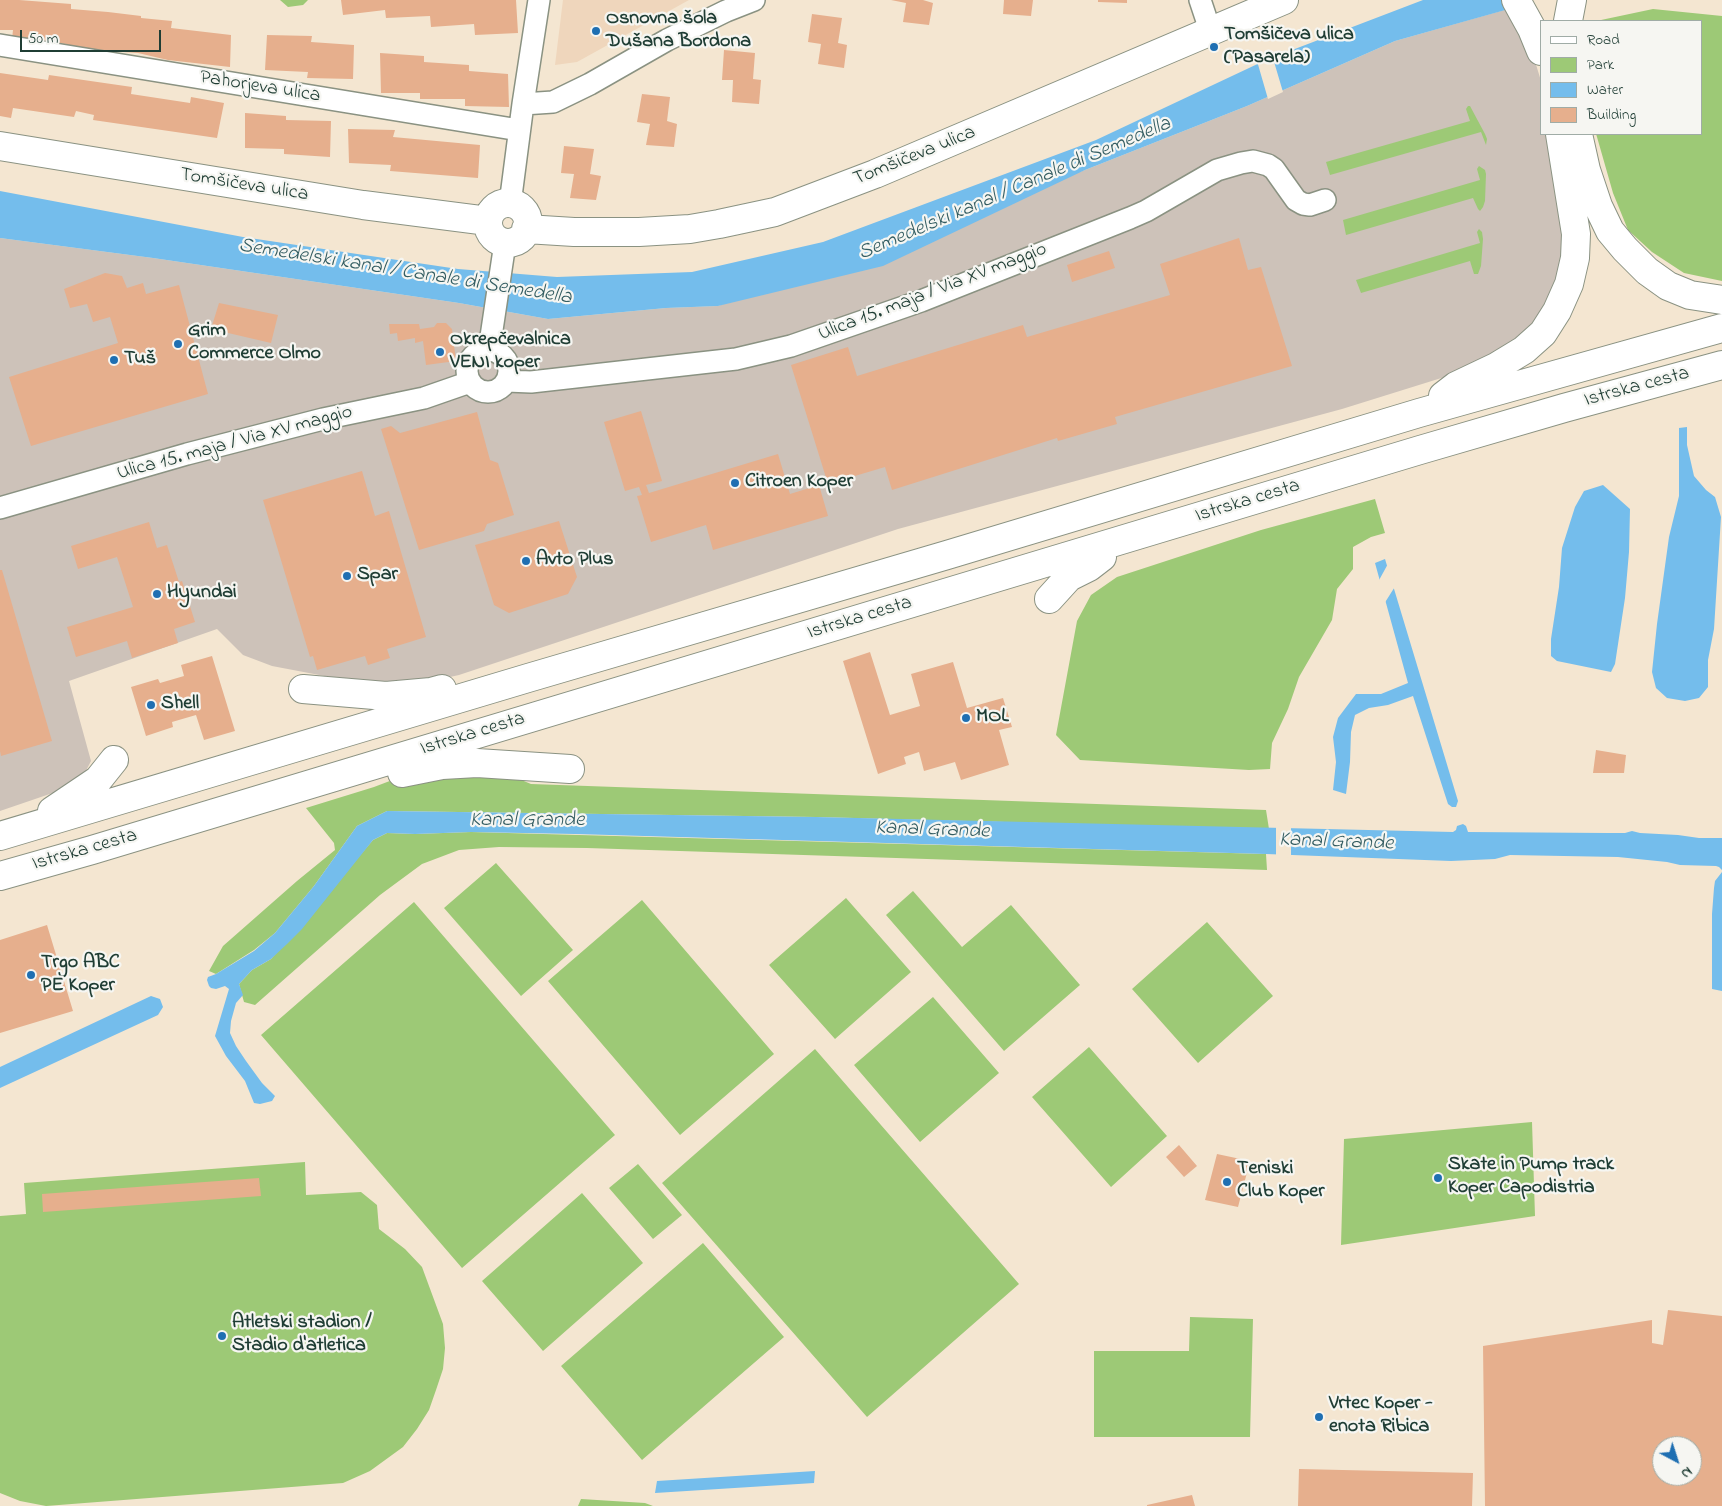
<!DOCTYPE html>
<meta charset="utf-8">
<style>
body{margin:0}
#map{position:relative;width:1722px;height:1506px;overflow:hidden;background:#f4e6d1;font-family:"Indie Flower",sans-serif}
canvas{display:block}
.legend{position:absolute;left:1540px;top:20px;width:162px;height:115px;box-sizing:border-box;background:#f6f6f2;border:1px solid #a0aca6;margin:0;padding:6px 9px;list-style:none;font-size:15px;color:#1f3d34}
.legend li{display:flex;align-items:center;gap:10px;height:25px}
.legend b{width:25px;border:1px solid #a0aca6}
.north{position:absolute;left:1652px;top:1436px;width:50px;height:50px;box-sizing:border-box;background:#f6f6f2;border:1px solid #a0aca6;border-radius:50%;rotate:140deg;font-size:14px;font-weight:700;line-height:20px;text-align:center;color:#1f3d34}
.north::after{content:'';display:block;margin:auto;width:18px;height:22px;background:#1f6fb2;clip-path:polygon(50% 0,100% 100%,50% 72%,0 100%)}
.scale{position:absolute;left:20px;top:30px;width:141px;height:22px;box-sizing:border-box;border:2px solid #1f3d34;border-top:0;padding-left:6px;font-size:15px;line-height:18px;white-space:nowrap;color:#1f3d34;-webkit-text-stroke:4px #f6f6f2;paint-order:stroke}
</style>
<div id="map">
<canvas width="1722" height="1506"></canvas>
<ul class="legend">
<li><b style="height:6px;background:#fff"></b>Road</li>
<li><b style="height:14px;background:#9dc976"></b>Park</li>
<li><b style="height:14px;background:#74bdec"></b>Water</li>
<li><b style="height:14px;background:#e6af8d"></b>Building</li>
</ul>
<div class="north">N</div>
<div class="scale">50 m</div>
</div>
<script>
const context = document.querySelector('canvas').getContext('2d');
context.lineJoin = 'round';
function paint(path, color) {
  context.fillStyle = color;
  context.fill(path, 'evenodd');
}
function poly(rows) {
  const path = new Path2D();
  for (const r of rows) {
    if (r.length === 3) {
      path.moveTo(r[0] + r[2], r[1]);
      path.arc(r[0], r[1], r[2], 0, 2 * Math.PI);
      continue;
    }
    path.moveTo(r[0], r[1]);
    for (let i = 2; i < r.length; i += 2) path.lineTo(r[i], r[i + 1]);
  }
  return path;
}
function trace(path, color, width, dash) {
  context.strokeStyle = color;
  context.lineWidth = width;
  context.lineCap = dash ? 'butt' : 'round';
  context.setLineDash(dash || []);
  context.stroke(path);
}
function drawText(font, color, halo, rows, align = 'center') {
  context.font = font + ' "Indie Flower",sans-serif';
  context.lineWidth = 4.5;
  context.setLineDash([]);
  context.textBaseline = 'middle';
  context.strokeStyle = halo;
  context.fillStyle = color;
  for (const [text, x, y, turn = 0] of rows) {
    context.save();
    context.translate(x, y);
    context.rotate((+turn || 0) * Math.PI / 180);
    context.textAlign = isNaN(turn) ? turn : align;
    if (halo) context.strokeText(text, 0, 0);
    context.fillText(text, 0, 0);
    context.restore();
  }
}
paint(poly([
 [563,0,689,0,577,62,555,65]
]), '#efd6bc');
paint(poly([
 [1508,9,1531,48,1541,81,1541,134,1552,134,1567,245,1550,306,1517,342,1467,370,1342,409,898,529,459,675,405,687,372,685,272,666,243,655,217,629,69,681,91,761,79,784,0,811,0,238,153,258,459,303,548,319,666,308,718,306,1085,170,1247,106,1395,41]
]), '#cdc2b9');
paint(poly([
 [280,0,308,0,303,5,288,7],
 [1653,9,1722,16,1722,281,1684,273,1652,252,1628,230,1613,193,1597,137,1596,134,1701,134,1701,21,1600,21,1601,20],
 [1468,106,1470,106,1485,134,1487,139,1486,145,1481,132,1330,175,1326,162,1470,121,1466,109],
 [1479,166,1485,170,1486,174,1485,201,1483,207,1480,211,1478,209,1473,198,1346,235,1343,220,1480,180,1477,169],
 [1479,229,1482,232,1483,239,1481,266,1478,274,1474,274,1470,261,1361,293,1356,280,1480,243,1477,232],
 [1375,499,1385,533,1371,537,1353,547,1353,569,1337,589,1332,620,1299,677,1288,709,1272,743,1270,769,1249,770,1080,760,1056,735,1077,621,1091,595,1117,577,1261,530],
 [502,772,531,784,1266,810,1269,829,816,817,387,811,357,826,314,886,275,933,254,950,216,974,209,971,223,946,297,881,335,850,334,843,306,808,374,787,395,779],
 [471,832,1266,854,1267,870,587,848,499,847,459,850,422,864,380,895,255,1005,244,1002,239,984,252,970,271,959,373,840,387,833,415,834],
 [496,863,573,950,521,996,444,908],
 [913,891,962,947,1011,905,1080,985,1004,1051,886,915],
 [846,898,911,972,835,1039,769,965],
 [642,900,774,1054,680,1135,548,981],
 [414,902,615,1135,462,1268,261,1035],
 [1207,922,1273,996,1198,1063,1132,989],
 [933,997,999,1073,920,1142,854,1065],
 [1089,1047,1167,1136,1111,1187,1032,1097],
 [815,1049,1019,1284,867,1417,662,1183],
 [1532,1122,1535,1216,1341,1245,1344,1139],
 [305,1162,306,1195,361,1192,377,1205,379,1229,405,1249,422,1267,443,1324,445,1348,443,1369,436,1390,429,1410,417,1429,403,1447,370,1471,343,1483,46,1506,20,1501,0,1493,0,1216,26,1214,24,1183],
 [638,1164,682,1215,653,1239,609,1188],
 [582,1193,643,1263,543,1351,482,1281],
 [703,1243,784,1337,642,1460,561,1366],
 [1190,1317,1253,1319,1250,1437,1094,1437,1094,1351,1189,1351],
 [581,1499,645,1503,653,1506,578,1506]
]), '#9dc976');
paint(poly([
 [1423,0,1580,0,1516,7,1395,41,1247,106,1085,170,883,266,718,306,666,308,548,319,459,303,153,258,0,238,0,191,243,237,458,269,557,277,692,272,823,242,1096,140,1266,60],
 [1687,427,1687,445,1694,476,1706,490,1715,497,1721,517,1714,629,1708,660,1708,687,1699,698,1685,701,1667,698,1656,688,1652,672,1657,624,1669,537,1679,496,1679,428],
 [1603,485,1630,509,1629,552,1625,598,1615,664,1611,672,1557,661,1551,656,1551,639,1559,587,1562,548,1575,507,1584,491],
 [1385,559,1458,801,1456,807,1452,807,1448,804,1413,696,1388,705,1369,708,1355,715,1351,732,1350,762,1346,794,1333,790,1336,762,1333,737,1338,718,1356,694,1381,694,1408,683,1375,563],
 [387,811,816,817,1453,832,1456,830,1457,826,1463,824,1466,826,1468,832,1607,833,1625,833,1632,831,1640,833,1678,835,1699,838,1722,838,1722,870,1719,867,1716,866,1680,865,1667,862,1618,857,1510,855,1495,859,1451,861,1266,854,575,834,471,832,415,834,387,833,373,840,302,929,287,944,271,959,252,970,239,984,243,995,236,1003,231,1021,230,1033,236,1046,246,1061,262,1083,275,1096,272,1101,260,1104,254,1103,245,1081,226,1056,215,1036,229,989,225,986,216,989,211,988,209,986,207,980,208,977,216,974,254,951,275,933,314,886,357,826],
 [1722,872,1722,991,1712,989,1712,914,1714,888,1715,881],
 [151,996,160,999,163,1007,158,1015,0,1088,0,1067],
 [815,1471,814,1483,655,1493,657,1481]
]), '#74bdec');
paint(poly([
 [1502,0,1581,0,1580,3,1510,11],
 [1272,55,1283,92,1268,99,1257,61],
 [1389,562,1396,585,1384,604,1378,582],
 [1276,826,1291,827,1291,858,1276,857]
]), '#f4e6d1');
paint(poly([
 [0,0,19,0,71,4,71,9,108,12,141,16,141,18,172,21,171,28,231,35,230,67,168,60,138,53,67,48,67,44,12,39,13,30,0,30],
 [341,0,516,0,518,33,475,35,474,24,431,27,430,16,386,18,385,10,343,15],
 [891,0,923,0,933,3,929,25,903,22,906,3],
 [1004,0,1033,0,1031,16,1003,14],
 [1098,0,1127,0,1127,3,1098,2],
 [812,14,842,18,838,43,847,45,844,68,818,64,821,44,808,42],
 [267,35,312,36,311,42,354,45,353,79,307,78,308,72,265,70],
 [724,50,755,53,753,79,761,80,759,104,732,102,733,80,722,80],
 [380,53,424,56,424,62,469,65,469,71,508,74,509,107,465,106,465,99,420,99,420,93,381,93],
 [0,73,48,80,49,75,132,87,131,94,190,103,191,97,224,103,217,138,93,120,94,115,76,111,74,117,13,108,11,118,0,116],
 [642,94,670,97,667,121,677,124,674,147,646,145,650,124,637,122],
 [245,113,286,116,286,120,331,121,330,157,284,154,284,149,245,148],
 [348,129,395,130,393,137,480,145,478,178,390,171,391,165,349,163],
 [564,146,594,149,590,174,601,176,596,200,570,198,574,174,561,173],
 [1239,238,1248,270,1261,267,1292,366,1115,417,1117,424,1058,441,1057,438,892,490,885,467,828,484,791,365,848,347,857,376,1023,325,1027,337,1170,295,1160,264],
 [1109,251,1115,268,1072,282,1067,265],
 [105,273,122,276,127,288,143,283,146,294,179,285,208,394,31,446,9,377,118,343,110,317,93,322,87,304,70,308,64,289],
 [219,303,278,315,271,343,211,329],
 [437,323,446,323,452,329,456,361,426,365,423,341,415,343,415,338,398,341,397,333,390,334,389,324,419,324,420,329,434,327],
 [641,411,662,481,646,485,649,493,778,454,790,494,819,485,828,516,713,550,706,525,651,542,637,496,642,495,639,487,625,491,604,422],
 [477,412,490,460,498,463,514,515,487,524,484,531,419,550,381,429,391,426,400,433],
 [362,471,375,516,389,511,426,637,387,649,390,658,368,665,365,656,317,670,313,656,310,657,263,500],
 [559,521,577,577,568,594,509,613,494,605,475,545],
 [149,522,157,548,167,545,179,582,182,581,195,622,174,629,178,643,132,658,127,641,76,657,67,627,133,607,117,557,78,569,71,546],
 [0,570,2,570,52,741,1,756,0,751],
 [870,652,890,715,920,706,911,674,953,662,967,708,1003,698,1012,727,999,730,1009,765,961,780,955,762,924,771,919,752,904,757,906,764,878,774,843,661],
 [212,656,235,731,204,740,196,715,172,722,173,727,146,736,131,687,158,679,160,683,184,676,181,665],
 [1596,750,1626,755,1624,773,1593,773],
 [47,925,73,1011,0,1033,0,940],
 [1179,1145,1197,1166,1184,1177,1166,1157],
 [1217,1154,1250,1161,1238,1207,1205,1200],
 [259,1178,261,1196,43,1212,42,1194],
 [1668,1310,1722,1316,1722,1506,1485,1506,1483,1346,1652,1320,1652,1343,1663,1345],
 [1662,1446,1692,1446,1692,1476,1662,1476],
 [1299,1469,1473,1473,1472,1506,1298,1506],
 [1192,1495,1195,1506,1147,1506,1147,1505]
]), '#e6af8d');
const street = poly([
 [1200,0,1210,30],
 [0,45,519,130],
 [523,104,553,102,590,84,667,40,726,11,754,0],
 [510,204,523,104,539,0],
 [489,350,505,243],
 [488,371,21],
 [507,381,531,382,736,359,791,346,921,301,1130,218,1146,211,1217,170,1241,163,1253,161,1268,165,1274,169,1296,200,1303,204,1310,205,1325,200],
 [0,508,187,454,323,419,424,398,470,382]
]);
const secondary = poly([
 [0,146,363,205,488,221],
 [508,223,20],
 [526,229,574,232,639,232,690,229,719,224,775,212,875,174,1284,0]
]);
const highway = poly([
 [1516,0,1532,29,1541,51],
 [1568,21,1572,0],
 [1578,134,1586,170,1598,206,1610,231,1625,249,1647,271,1668,286,1690,295,1722,300],
 [1443,396,1456,386,1496,367,1524,350,1543,333,1557,311,1569,284,1575,258,1576,234,1560,134],
 [1049,599,1069,577,1089,567,1102,557],
 [303,689,386,696,431,692,442,689],
 [402,773,442,765,477,763,570,769],
 [52,811,98,780,114,760],
 [0,836,528,678,947,555,1419,413,1722,328],
 [0,876,92,850,1420,450,1564,408,1722,365]
]);
trace(street, '#8a9282', 24);
trace(secondary, '#8a9282', 30);
trace(highway, '#8a9282', 30);
trace(street, '#fff', 21);
trace(secondary, '#fff', 28);
trace(highway, '#fff', 28);
for (const [x, y, r, color] of [
 [596,31,5,"#1f6fb2"],
 [1214,47,5,"#1f6fb2"],
 [178,344,5,"#1f6fb2"],
 [440,352,5,"#1f6fb2"],
 [114,360,5,"#1f6fb2"],
 [735,483,5,"#1f6fb2"],
 [526,561,5,"#1f6fb2"],
 [347,576,5,"#1f6fb2"],
 [157,594,5,"#1f6fb2"],
 [151,705,5,"#1f6fb2"],
 [966,718,5,"#1f6fb2"],
 [31,975,5,"#1f6fb2"],
 [1438,1178,5,"#1f6fb2"],
 [1227,1182,5,"#1f6fb2"],
 [222,1336,5,"#1f6fb2"],
 [1319,1417,5,"#1f6fb2"]
]) {
  const dot = new Path2D();
  dot.arc(x, y, r, 0, 2 * Math.PI);
  context.fillStyle = color;
  context.fill(dot);
  trace(dot, '#f6f6f2', 2);
}
drawText('bold 20px', '#1f3d34', '#f6f6f2', [
 ["Osnovna šola",606,20],
 ["Dušana Bordona",606,43],
 ["Tomšičeva ulica",1224,36],
 ["(Pasarela)",1224,59],
 ["Grim",188,332],
 ["Commerce Olmo",188,355],
 ["Okrepčevalnica",450,341],
 ["VENI koper",450,364],
 ["Tuš",124,360],
 ["Citroen Koper",745,483],
 ["Avto Plus",536,561],
 ["Spar",357,576],
 ["Hyundai",167,594],
 ["Shell",161,705],
 ["MOL",976,718],
 ["Trgo ABC",41,964],
 ["PE Koper",41,987],
 ["Skate in Pump track",1448,1166],
 ["Koper Capodistria",1448,1189],
 ["Teniski",1237,1170],
 ["Club Koper",1237,1193],
 ["Atletski stadion /",232,1324],
 ["Stadio d'atletica",232,1347],
 ["Vrtec Koper -",1329,1405],
 ["enota Ribica",1329,1428]
], 'left');
drawText('20px', '#1f3d34', '#f6f6f2', [
 ["Pahorjeva ulica",260,88,9],
 ["Tomšičeva ulica",915,157,-22],
 ["Tomšičeva ulica",244,186,9],
 ["Ulica 15. maja / Via XV maggio",933,293,-21],
 ["Istrska cesta",1637,388,-15],
 ["Ulica 15. maja / Via XV maggio",235,444,-15],
 ["Istrska cesta",1248,502,-17],
 ["Istrska cesta",860,619,-17],
 ["Istrska cesta",473,735,-17],
 ["Istrska cesta",85,851,-16]
]);
drawText('italic 21px', '#345d62', '#f6f6f2', [
 ["Semedelski kanal / Canale di Semedella",1015,190,-23],
 ["Semedelski kanal / Canale di Semedella",405,273,9],
 ["Kanal Grande",527,822],
 ["Kanal Grande",932,831,2],
 ["Kanal Grande",1336,843,2]
]);
</script>
